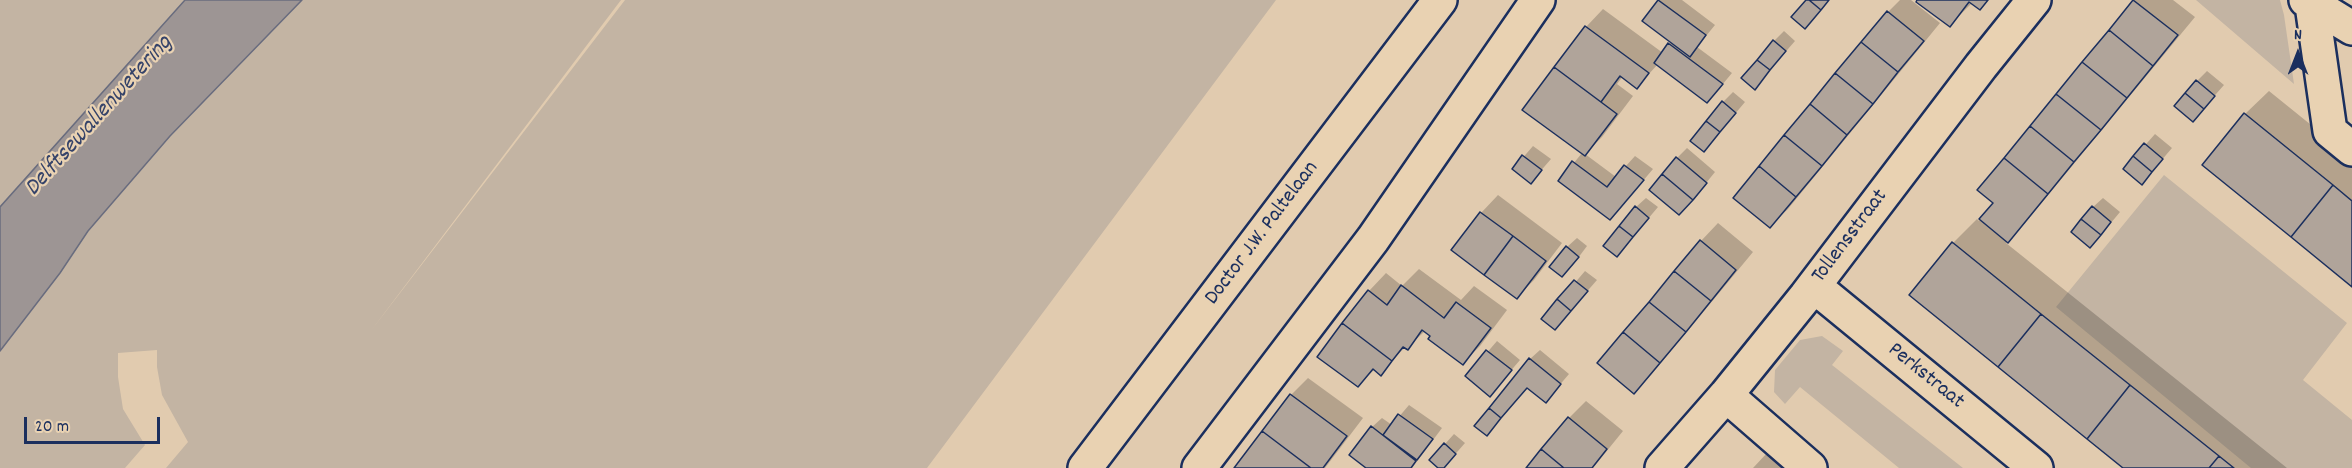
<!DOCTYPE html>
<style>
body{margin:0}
#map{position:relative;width:2352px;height:468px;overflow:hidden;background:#e1cbaf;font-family:Dekko,sans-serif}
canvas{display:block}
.north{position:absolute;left:2268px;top:24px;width:60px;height:60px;-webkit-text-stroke:4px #e9d2b2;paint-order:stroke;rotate:0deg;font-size:16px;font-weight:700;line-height:24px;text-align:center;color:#1b2f5e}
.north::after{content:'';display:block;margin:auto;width:21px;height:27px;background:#1b2f5e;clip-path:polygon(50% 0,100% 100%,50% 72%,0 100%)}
.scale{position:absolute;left:24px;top:417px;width:136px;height:27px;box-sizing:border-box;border:3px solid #1b2f5e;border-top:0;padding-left:8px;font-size:18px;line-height:21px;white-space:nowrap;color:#1b2f5e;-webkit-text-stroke:4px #e9d2b2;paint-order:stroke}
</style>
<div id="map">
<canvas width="2352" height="468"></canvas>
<div class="north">N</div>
<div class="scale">20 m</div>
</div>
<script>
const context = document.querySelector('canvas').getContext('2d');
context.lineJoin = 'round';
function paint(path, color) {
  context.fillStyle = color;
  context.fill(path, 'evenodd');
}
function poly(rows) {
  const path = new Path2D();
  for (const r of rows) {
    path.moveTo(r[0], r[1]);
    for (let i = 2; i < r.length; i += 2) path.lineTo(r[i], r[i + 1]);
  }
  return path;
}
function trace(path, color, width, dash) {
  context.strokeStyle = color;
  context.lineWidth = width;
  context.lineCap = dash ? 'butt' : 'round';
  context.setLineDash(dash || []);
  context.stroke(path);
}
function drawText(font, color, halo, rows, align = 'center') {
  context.font = font + ' Dekko,sans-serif';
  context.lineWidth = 4.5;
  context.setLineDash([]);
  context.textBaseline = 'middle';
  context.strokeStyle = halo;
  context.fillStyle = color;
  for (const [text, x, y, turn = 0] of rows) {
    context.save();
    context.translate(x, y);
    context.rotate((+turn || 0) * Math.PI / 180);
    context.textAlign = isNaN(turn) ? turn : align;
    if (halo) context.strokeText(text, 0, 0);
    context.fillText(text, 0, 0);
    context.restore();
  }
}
paint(poly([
 [0,0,185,0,0,207],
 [302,0,621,0,370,332,625,0,1276,0,927,468,166,468,188,442,162,395,157,367,157,350,118,353,118,377,123,409,145,445,125,468,0,468,0,351,60,273,88,231,170,136],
 [2196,0,2280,0,2284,15,2294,84],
 [2164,175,2347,323,2303,380,2352,420,2352,468,2251,468,2056,307],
 [1822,336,1843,351,1832,365,1963,468,1899,468,1800,387,1785,404,1774,392,1775,370,1800,340]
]), '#c3b4a3');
const water = poly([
 [185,0,302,0,170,136,88,231,60,273,0,351,0,207,185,0]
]);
paint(water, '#9d9594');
trace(water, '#696c7e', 1.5);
paint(poly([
 [1660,0,1682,0,1715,25,1697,47,1732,73,1717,91,1658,64,1637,87,1623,76,1617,84,1633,96,1602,137,1585,154,1616,177,1635,156,1653,169,1620,208,1560,180,1582,153,1524,110,1586,27,1603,9,1663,53,1672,41,1644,21],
 [1900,0,1911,0,1940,23,1788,209,1770,226,1888,12],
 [1919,0,1989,0,1980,8,1972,3,1950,25],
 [2135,0,2173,0,2195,17,2025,223,2006,243,2287,468,2126,468,1912,295,1953,243,1977,219,1979,221,1995,202,1980,189],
 [1784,31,1795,41,1754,88,1774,41],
 [2207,71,2224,85,2193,120,2197,81],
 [2269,91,2352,158,2352,285,2245,114],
 [1733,92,1745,102,1713,140,1723,102],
 [2155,134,2172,148,2142,183,2125,168],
 [1533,146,1551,159,1531,182,1514,168],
 [1687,148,1715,172,1689,204,1677,158],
 [1498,195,1562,243,1534,280,1517,297,1453,250,1481,213],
 [1646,198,1658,207,1626,245,1636,207],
 [2103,198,2120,212,2100,236,2093,207],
 [1718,223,1753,252,1651,375,1634,392,1600,363,1701,241],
 [1577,238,1587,246,1572,266,1567,247],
 [1419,269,1461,300,1474,286,1507,310,1480,346,1463,363,1425,331,1407,348,1405,347,1380,374,1375,369,1358,385,1319,357,1369,291,1386,273,1402,286],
 [1585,271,1597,280,1555,328,1544,319],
 [1497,341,1520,360,1490,395,1467,376],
 [1540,350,1569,374,1546,401,1527,387,1487,434,1530,359],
 [1308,378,1363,418,1325,468,1236,468,1291,395],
 [1586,401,1623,431,1593,468,1528,468,1569,418],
 [1409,405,1442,428,1412,468,1368,468,1372,427,1382,418,1392,425],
 [1454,434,1465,443,1451,459,1440,468,1445,444],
 [1767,453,1785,468,1753,468]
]), '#0003');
const building = poly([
 [1658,0,1706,35,1690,57,1642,21,1658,0],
 [1806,0,1809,0,1821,10,1805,29,1791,17,1806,0],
 [1809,0,1829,0,1821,10,1809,0],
 [1917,0,1988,0,1980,10,1969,2,1950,27,1916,2,1917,0],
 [2133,0,2178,35,2153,66,2109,30,2133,0],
 [1887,11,1924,41,1898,72,1861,42,1887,11],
 [1585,26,1649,73,1637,89,1620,76,1601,102,1554,67,1585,26],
 [2109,30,2153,66,2127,98,2082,62,2109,30],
 [1773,40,1786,51,1770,70,1757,60,1773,40],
 [1861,42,1898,72,1873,104,1835,73,1861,42],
 [1668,43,1723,84,1707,103,1654,63,1668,43],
 [1757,60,1770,70,1755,90,1741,78,1757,60],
 [2082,62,2127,98,2101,130,2056,94,2082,62],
 [1554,67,1617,114,1585,156,1522,110,1554,67],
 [1835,73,1873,104,1847,135,1810,104,1835,73],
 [2196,80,2215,96,2204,109,2185,93,2196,80],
 [2185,93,2204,109,2193,122,2174,106,2185,93],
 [2056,94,2101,130,2074,162,2030,126,2056,94],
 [1722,101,1736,113,1720,132,1706,121,1722,101],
 [1810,104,1847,135,1822,166,1784,135,1810,104],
 [2244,113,2333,185,2291,237,2202,165,2244,113],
 [1706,121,1720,132,1704,152,1690,141,1706,121],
 [2030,126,2074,162,2048,194,2004,158,2030,126],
 [1784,135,1822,166,1796,197,1759,166,1784,135],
 [2144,143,2163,159,2152,172,2133,156,2144,143],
 [1522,155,1542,170,1531,184,1512,169,1522,155],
 [2133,156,2152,172,2142,185,2123,169,2133,156],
 [1676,157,1707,183,1693,200,1662,174,1676,157],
 [2004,158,2048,194,2008,243,1979,219,1993,203,1977,190,2004,158],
 [1572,161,1607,187,1624,165,1644,180,1610,220,1558,181,1572,161],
 [1759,166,1796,197,1770,228,1733,198,1759,166],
 [1662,174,1693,200,1679,215,1649,190,1662,174],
 [2333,185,2352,201,2352,287,2291,237,2333,185],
 [1635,206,1649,218,1633,237,1619,226,1635,206],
 [2092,206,2111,222,2101,235,2081,219,2092,206],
 [1480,212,1513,236,1484,275,1451,250,1480,212],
 [2081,219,2101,235,2090,248,2071,232,2081,219],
 [1619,226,1633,237,1617,257,1603,246,1619,226],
 [1513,236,1546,261,1517,299,1484,275,1513,236],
 [1700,240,1736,270,1711,301,1674,271,1700,240],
 [1952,242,2041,314,1998,367,1909,295,1952,242],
 [1566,246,1579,257,1562,277,1549,267,1566,246],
 [1674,271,1711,301,1686,332,1649,302,1674,271],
 [1574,280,1588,291,1571,311,1557,299,1574,280],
 [1401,285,1444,318,1456,302,1491,328,1463,365,1428,339,1430,336,1422,330,1408,350,1403,347,1392,361,1342,323,1368,290,1387,305,1401,285],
 [1557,299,1571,311,1555,330,1541,319,1557,299],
 [1649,302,1686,332,1660,363,1623,332,1649,302],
 [2041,314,2130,385,2087,439,1998,367,2041,314],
 [1342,323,1392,361,1381,376,1373,369,1358,387,1317,357,1342,323],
 [1623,332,1660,363,1634,394,1597,363,1623,332],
 [1486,350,1512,370,1490,397,1465,376,1486,350],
 [1529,358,1561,384,1546,403,1527,388,1501,418,1489,408,1529,358],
 [2130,385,2219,456,2209,468,2123,468,2087,439,2130,385],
 [1290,394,1347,436,1323,468,1311,468,1262,431,1290,394],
 [1489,408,1501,418,1487,436,1474,426,1489,408],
 [1398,414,1433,439,1417,460,1383,435,1398,414],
 [1568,417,1607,449,1592,468,1564,468,1541,449,1568,417],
 [1371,426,1416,461,1411,468,1366,468,1349,455,1371,426],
 [1262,431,1311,468,1234,468,1262,431],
 [1444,443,1456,454,1444,468,1438,468,1429,460,1444,443],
 [1541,449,1564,468,1526,468,1541,449],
 [2219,456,2234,468,2209,468,2219,456]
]);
paint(building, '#b0a49a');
trace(building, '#1b2f5e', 1.5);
const street = poly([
 [2306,0,2352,28],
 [2312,5,2330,131,2352,149],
 [1814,286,2036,468],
 [1726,395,1810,468],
 [1199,468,1373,239,1538,0],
 [1662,468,1726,395,1806,296,1981,66,2034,0]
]);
const secondary = poly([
 [1085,468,1440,0]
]);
trace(street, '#1b2f5e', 38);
trace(secondary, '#1b2f5e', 38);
trace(street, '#e9d2b2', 33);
trace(secondary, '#e9d2b2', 33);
drawText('22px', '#1b2f5e', '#e9d2b2', [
 ["Doctor J.W. Paltelaan",1263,234,-53],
 ["Tollensstraat",1851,237,-53],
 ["Perkstraat",1925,377,39]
]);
drawText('italic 24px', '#354369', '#e9d2b2', [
 ["Delftsewallenwetering",100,117,-48]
]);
</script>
